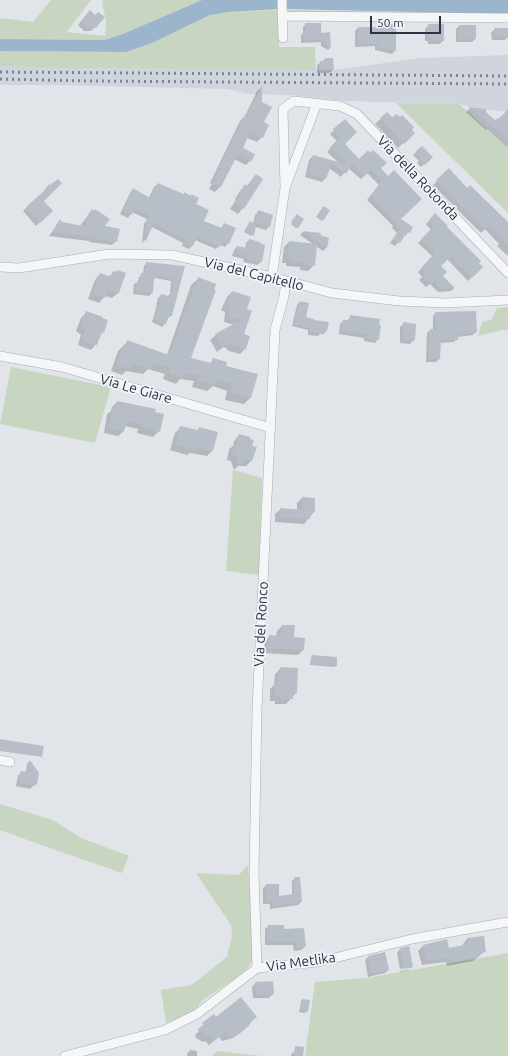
<!DOCTYPE html>
<style>
body{margin:0}
#map{position:relative;width:508px;height:1056px;overflow:hidden;background:#e1e5ea;font-family:Ubuntu,sans-serif}
canvas{display:block}
.scale{position:absolute;left:370px;top:16px;width:71px;height:18px;box-sizing:border-box;border:2px solid #283343;border-top:0;padding-left:5px;font-size:12px;line-height:14px;white-space:nowrap;color:#283343;-webkit-text-stroke:3px #f1f4f8;paint-order:stroke}
</style>
<div id="map">
<canvas width="508" height="1056"></canvas>
<div class="scale">50 m</div>
</div>
<script>
const context = document.querySelector('canvas').getContext('2d');
context.lineJoin = 'round';
function paint(path, color) {
  context.fillStyle = color;
  context.fill(path, 'evenodd');
}
function poly(rows) {
  const path = new Path2D();
  for (const r of rows) {
    path.moveTo(r[0], r[1]);
    for (let i = 2; i < r.length; i += 2) path.lineTo(r[i], r[i + 1]);
  }
  return path;
}
function trace(path, color, width, dash) {
  context.strokeStyle = color;
  context.lineWidth = width;
  context.lineCap = dash ? 'butt' : 'round';
  context.setLineDash(dash || []);
  context.stroke(path);
}
function drawText(font, color, halo, rows, align = 'center') {
  context.font = font + ' Ubuntu,sans-serif';
  context.lineWidth = 3.5;
  context.setLineDash([]);
  context.textBaseline = 'middle';
  context.strokeStyle = halo;
  context.fillStyle = color;
  for (const [text, x, y, turn = 0] of rows) {
    context.save();
    context.translate(x, y);
    context.rotate((+turn || 0) * Math.PI / 180);
    context.textAlign = isNaN(turn) ? turn : align;
    if (halo) context.strokeText(text, 0, 0);
    context.fillText(text, 0, 0);
    context.restore();
  }
}
paint(poly([
 [508,55,508,112,469,107,459,104,345,101,290,95,249,94,227,89,56,85,0,85,0,66,56,68,334,70,421,58]
]), '#cfd4dd');
paint(poly([
 [51,0,91,0,67,32,105,36,106,21,102,2,103,0,202,0,123,34,104,40,0,39,0,18,33,22],
 [279,10,279,47,315,47,316,70,56,68,0,66,0,51,126,52,152,43,210,15,228,12],
 [288,10,508,14,288,13],
 [396,103,459,104,508,148,508,213],
 [508,307,508,330,502,330,478,336,482,322,491,320,497,308],
 [11,367,111,387,95,443,0,424],
 [233,470,262,478,259,575,226,571],
 [0,804,53,820,81,838,129,856,122,873,44,846,0,830],
 [248,865,254,952,252,962,244,972,203,1000,194,1011,166,1023,161,990,192,985,227,957,232,936,231,925,196,873,239,875],
 [508,953,508,1056,305,1056,315,982,366,978],
 [217,1051,262,1056,212,1056]
]), '#c7d5c1');
paint(poly([
 [202,0,508,0,508,14,282,9,228,12,210,15,152,43,126,52,0,51,0,39,104,40,123,34]
]), '#9ab5cc');
paint(poly([
 [86,15,95,16,95,27,91,31,84,31,78,25],
 [306,24,320,34,329,34,330,48,328,50,321,46,321,42,301,43,301,35,303,33,303,27],
 [381,25,395,25,395,51,392,54,375,50,375,46,355,47,355,31,358,28,379,28],
 [429,25,443,40,440,44,428,44,428,41,425,41,425,29],
 [459,26,475,39,472,42,456,42,456,29],
 [495,29,508,37,505,40,492,40,491,33],
 [325,59,333,70,329,73,317,73,317,65],
 [261,88,262,123,267,125,262,137,257,142,247,138,242,149,251,160,246,165,234,159,220,187,215,192,209,189,212,184,210,183,240,121,245,116,257,91],
 [470,108,485,110,485,112,495,122,504,114,508,117,508,146,507,147,487,129,486,130,466,112],
 [387,113,392,119,414,133,398,148,375,124],
 [345,120,343,144,359,161,380,168,400,219,403,230,408,233,405,236,404,236,395,246,390,243,397,233,392,228,393,226,367,200,379,185,367,173,361,179,348,168,341,177,329,168,326,178,322,182,305,177,309,160,313,156,339,163,327,152,337,141,330,134],
 [422,147,431,157,421,167,417,163,419,161,413,155],
 [449,170,467,189,508,223,508,256,497,246,499,244,485,229,481,233,433,185],
 [256,175,243,208,238,214,230,209,236,200,235,199,240,191,245,186,246,187],
 [158,184,183,195,184,194,190,197,191,196,203,221,220,229,224,224,228,243,225,247,220,245,216,249,195,240,193,245,189,249,182,246,183,243,152,227,145,240,142,243,144,224,147,219,132,212,128,218,120,214,130,193,133,189,149,198,154,187],
 [41,194,43,201,52,211,36,226,23,211],
 [322,209,328,211,322,221,316,217],
 [92,210,103,227,116,241,112,245,89,242,89,241,49,236,60,221,62,223,80,226],
 [259,211,269,226,266,230,255,227,252,236,244,232,249,224,253,224,255,215],
 [435,215,482,267,468,281,447,259,440,266,442,276,454,288,451,291,438,292,430,284,426,287,419,280,422,277,418,272,433,257,418,243,431,230,426,224],
 [296,217,298,227,296,228,291,224],
 [303,232,319,234,319,236,327,239,326,248,323,251,316,246,314,265,308,271,300,270,300,267,286,266,286,263,282,263,284,247,289,242,314,245,300,235],
 [249,240,261,262,257,265,243,262,244,259,232,256,234,250,237,247,245,249,246,243],
 [147,263,184,267,171,316,168,318,167,318,165,324,162,327,152,322,157,305,156,305,158,298,161,295,168,297,170,294,171,281,155,278,153,280,152,293,149,296,133,294,134,284,138,282,139,277,143,274,144,266],
 [114,272,125,273,118,293,112,298,105,296,99,303,88,299,95,280,100,274,108,277],
 [198,279,190,359,209,364,214,359,225,367,257,375,250,398,244,404,225,400,227,391,213,386,207,391,192,387,194,381,180,379,176,384,163,379,165,374,148,369,143,374,126,371,122,375,111,371,118,351,128,341,167,355,191,285],
 [232,292,246,309,243,334,245,349,240,354,229,351,224,347,217,352,210,340,216,335,234,325,224,322,225,312,221,310,227,297],
 [300,302,305,318,313,321,327,322,326,331,324,334,320,334,318,336,308,335,308,330,292,326,297,305],
 [87,312,103,332,100,335,96,344,91,350,78,345,81,335,76,331,81,318],
 [436,313,476,332,473,335,457,337,457,339,454,342,440,343,439,359,436,362,426,362,427,333,430,330,433,330,433,316],
 [351,316,378,339,375,343,364,341,364,338,339,334,340,324,343,321,347,321],
 [404,323,415,325,414,340,410,344,400,343,400,327],
 [117,402,154,412,159,431,153,437,137,433,138,429,125,426,124,431,118,436,104,433,107,414,111,411,112,407],
 [181,427,197,431,217,433,212,451,207,456,190,453,187,455,170,450,175,433],
 [239,435,251,447,251,461,246,466,238,466,234,470,231,461,227,460,229,449,233,446,234,441],
 [302,498,314,512,304,524,275,522,275,514,281,509,297,510,297,503],
 [282,626,293,638,304,639,303,650,298,655,263,653,264,642,270,636,276,637,277,631],
 [312,656,336,665,335,667,310,665,311,658],
 [280,669,296,693,286,704,275,704,275,701,270,701,270,689,274,685,275,674],
 [30,761,38,773,36,783,30,789,16,786,18,776,21,772,26,772,27,764],
 [295,878,301,902,298,905,270,909,270,904,263,904,263,888,266,885,278,898,292,896,292,881],
 [269,926,283,930,304,947,301,950,294,951,293,945,265,945,265,929],
 [467,939,485,951,473,961,447,966,446,962,422,965,418,951,423,946,446,941,448,949,463,946,463,944],
 [400,949,412,967,409,970,401,972,400,971,410,969,410,967,400,969,397,953],
 [368,957,388,970,385,973,368,977,365,960],
 [256,983,273,994,269,998,253,998,252,987],
 [302,1000,307,1011,305,1013,299,1012,301,1001],
 [214,1016,216,1018,256,1017,243,1031,233,1038,222,1041,219,1037,209,1045,205,1041,203,1042,196,1038,195,1035,199,1031,198,1029],
 [296,1047,302,1056,291,1056,292,1053,294,1053],
 [190,1050,197,1051,197,1056,187,1056,187,1054]
]), '#0003');
paint(poly([
 [90,10,95,15,98,12,105,17,96,28,88,28,81,21],
 [305,23,321,23,321,33,330,32,331,48,323,43,323,40,304,40,303,31,306,31],
 [380,24,396,24,396,51,377,47,378,44,358,44,358,27,380,27],
 [428,24,444,24,444,41,431,41,431,38,428,38],
 [459,25,476,25,476,39,459,39],
 [494,28,508,28,508,37,495,37],
 [325,58,333,58,334,70,320,70,320,61,325,61],
 [262,85,262,102,272,107,264,122,269,125,263,138,250,132,243,148,255,154,252,161,238,154,221,187,213,184,216,179,214,178,245,115,247,116],
 [469,107,486,109,486,112,495,120,498,118,499,119,508,109,508,140],
 [387,112,392,117,397,114,400,117,402,115,414,127,412,130,415,133,404,144,380,118],
 [345,119,357,132,345,144,359,159,368,150,370,153,373,150,387,163,381,168,388,176,394,170,422,199,401,219,413,227,410,233,407,232,400,243,393,239,400,229,395,223,396,222,370,196,382,181,371,169,365,176,352,164,346,174,332,163,326,179,308,173,313,155,349,165,330,147,340,137,333,129],
 [422,146,433,157,425,165,419,159,421,157,416,151],
 [449,168,467,188,470,185,508,222,508,245,489,226,485,230,436,180],
 [256,174,263,179,244,209,235,203,241,194,239,193,245,184,247,186],
 [58,179,62,183,44,201,53,211,40,223,26,207,43,192,49,184,50,185],
 [158,183,179,192,184,194,184,192,191,196,191,194,199,198,196,204,209,210,204,221,222,228,224,223,236,228,229,244,222,241,220,247,197,237,193,246,184,243,185,240,154,223,146,241,145,240,147,220,149,215,135,209,132,215,123,211,133,188,150,198],
 [323,206,330,210,324,220,317,216],
 [92,209,94,211,95,209,110,219,105,226,120,229,117,242,92,238,93,237,52,232,60,219,62,222,94,228,84,221],
 [258,210,273,215,270,227,255,223],
 [435,213,448,226,447,227,481,261,479,263,483,267,472,278,451,256,441,266,447,272,443,276,455,288,441,289,434,281,431,284,422,276,425,272,421,268,435,253,421,239,434,226,429,220],
 [297,214,304,219,298,228,291,222],
 [250,221,256,225,254,236,245,230],
 [303,231,321,233,320,235,329,238,327,248],
 [249,239,260,242,260,243,265,245,262,262,246,259,247,256,235,253,237,246,247,248],
 [289,241,317,244,315,266,305,265,305,262,291,260,291,258,287,258],
 [146,262,185,266,172,316,169,315,166,324,154,319,160,302,158,302,161,294,168,296,173,290,174,279,157,275,157,278,154,278,153,293,136,291,137,281,140,281,141,273,145,273],
 [117,270,126,273,119,293,108,290,105,298,93,294,100,273,111,277,113,271,116,272],
 [198,277,216,284,214,290,216,290,191,358,211,363,213,358,227,362,226,366,258,374,251,398,231,393,233,384,216,379,215,385,198,380,200,375,184,373,183,378,169,373,171,368,153,362,151,368,131,364,130,369,117,364,124,344,126,344,127,340,169,355,170,352,171,352],
 [232,291,251,297,247,309,252,311,244,334,250,336,246,349,234,346,230,343,222,347,215,334,241,320,229,317,230,306,226,305],
 [300,301,309,303,306,317,314,319,314,320,329,322,327,331,322,331,322,333,310,332,311,328,294,324],
 [86,311,103,317,102,318,108,320,104,333,102,332,97,345,82,340,86,329,81,326],
 [476,311,477,332,458,335,458,340,441,340,440,359,429,359,430,329,436,329,435,312],
 [350,315,380,319,379,325,381,325,379,340,367,338,367,334,342,331,343,320,349,320],
 [403,322,416,324,415,340,403,340],
 [117,401,156,409,155,412,164,414,160,432,142,427,142,424,127,421,124,431,109,428,113,408,115,409],
 [180,426,198,430,199,427,218,432,213,451,194,447,194,450,175,444],
 [239,434,250,437,250,439,254,440,252,446,257,447,252,461,244,461,239,466,236,455,232,454,235,443,237,443],
 [302,497,315,498,315,512,311,512,310,519,280,517,280,508,302,510],
 [282,625,295,625,294,637,305,638,304,650,268,648,269,635,281,636],
 [312,655,337,657,337,666,311,664],
 [280,667,298,668,297,693,293,694,293,699,280,699,280,696,275,696,275,682,278,682],
 [0,739,44,746,42,757,0,751],
 [30,760,39,773,37,784,34,786,19,783,21,771,29,772],
 [294,877,300,877,302,902,272,906,272,901,266,901,266,884,279,884,279,896,294,894],
 [268,925,284,925,284,929,304,928,306,947,297,948,296,942,268,942],
 [484,936,486,952,478,953,479,957,452,962,451,958,426,960,423,945,447,939,449,948,468,944,467,938],
 [409,946,413,967,404,969,400,948],
 [385,952,389,970,372,974,368,956],
 [273,981,274,994,256,995,255,982],
 [241,997,257,1017,248,1024,250,1025,239,1033,228,1037,225,1033,215,1040,211,1036,209,1037,201,1032,200,1028,204,1025,202,1023,214,1014,216,1017],
 [302,999,310,1000,308,1012,300,1010],
 [295,1046,304,1047,303,1056,294,1056]
]), '#b8bec8');
const street = poly([
 [282,0,283,38],
 [282,16,508,18],
 [285,188,283,109,294,101,340,106,357,114,508,273],
 [0,267,19,268,109,254,172,255,272,277,332,293,399,301,445,303,508,300],
 [272,277,285,188,317,103],
 [0,356,62,367,271,428],
 [0,760,10,762],
 [257,968,254,873,257,708,275,330,284,296,286,281],
 [65,1056,165,1030,197,1014,257,968,318,962,412,939,508,922]
]);
trace(street, '#a6acb5', 10);
trace(street, '#f4f6f8', 9);
trace(poly([
 [0,72,508,76],
 [0,79,87,81,508,84]
]), '#798595', 3, [2, 4]);
drawText('14px', '#283343', '#f1f4f8', [
 ["Via della Rotonda",418,178,46],
 ["Via del Capitello",254,274,14],
 ["Via Le Giare",136,389,16],
 ["Via del Ronco",261,624,-87],
 ["Via Metlika",301,962,-8]
]);
</script>
